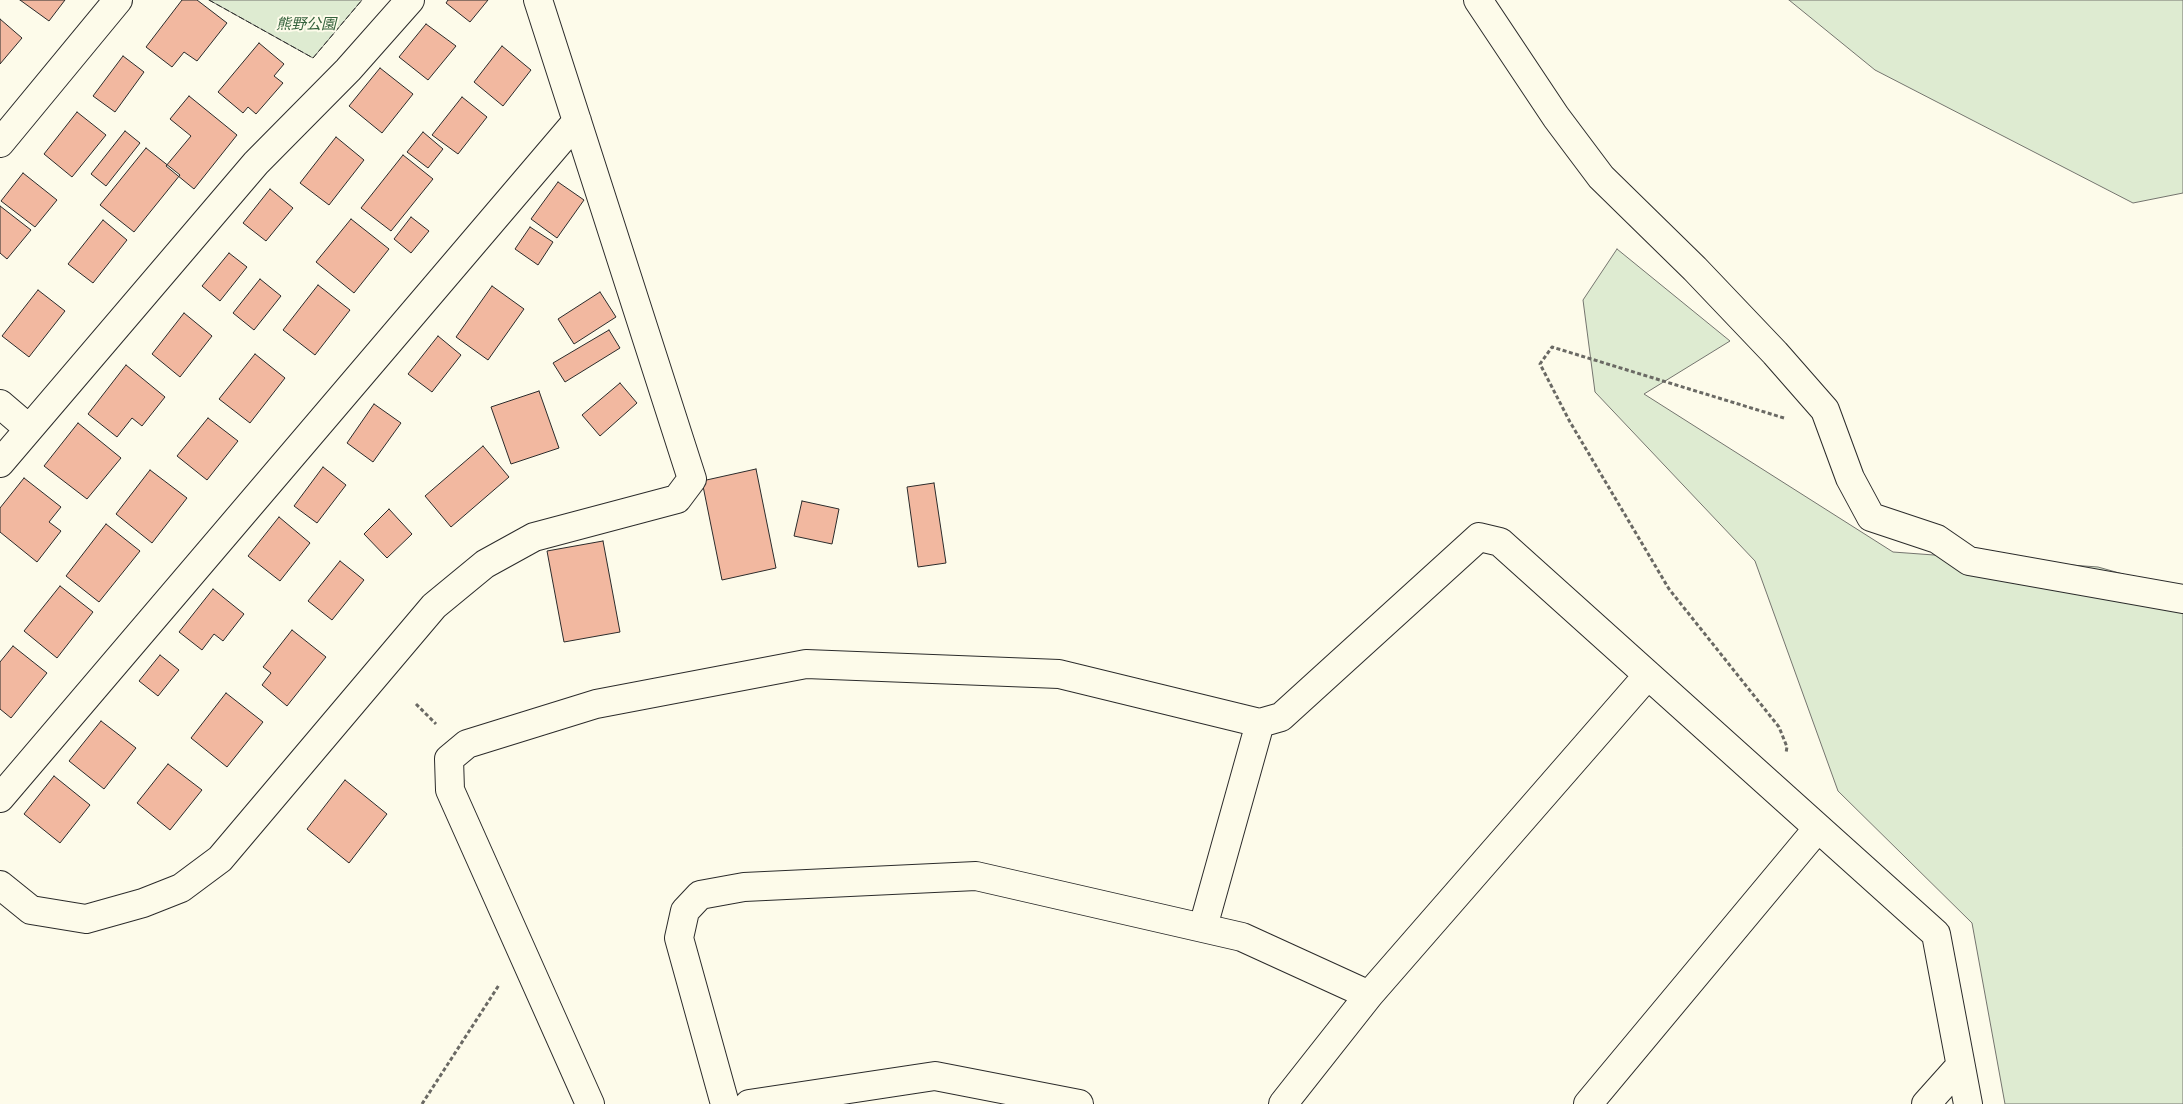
<!DOCTYPE html>
<meta charset="utf-8">
<style>
body{margin:0}
canvas{display:block;background:#fdfbea}
</style>
<canvas width="2183" height="1104"></canvas>
<script>
const context = document.querySelector('canvas').getContext('2d');
context.lineJoin = 'round';
function paint(path, color) {
  context.fillStyle = color;
  context.fill(path, 'evenodd');
}
function poly(rows) {
  const path = new Path2D();
  for (const r of rows) {
    path.moveTo(r[0], r[1]);
    for (let i = 2; i < r.length; i += 2) path.lineTo(r[i], r[i + 1]);
  }
  return path;
}
function trace(path, color, width, dash) {
  context.strokeStyle = color;
  context.lineWidth = width;
  context.lineCap = dash ? 'butt' : 'round';
  context.setLineDash(dash || []);
  context.stroke(path);
}
function drawText(font, color, halo, rows, align = 'center') {
  context.font = font + ' Spectral,"Noto Sans JP",serif';
  context.lineWidth = 4;
  context.setLineDash([]);
  context.textBaseline = 'middle';
  context.strokeStyle = halo;
  context.fillStyle = color;
  for (const [text, x, y, turn = 0] of rows) {
    context.save();
    context.translate(x, y);
    context.rotate((+turn || 0) * Math.PI / 180);
    context.textAlign = isNaN(turn) ? turn : align;
    if (halo) context.strokeText(text, 0, 0);
    context.fillText(text, 0, 0);
    context.restore();
  }
}
const green = poly([
 [209,0,362,0,313,58,209,0],
 [1789,0,2183,0,2183,193,2133,203,1875,70,1789,0],
 [1617,249,1730,341,1644,394,1893,552,2098,567,2183,591,2183,1104,2005,1104,1972,923,1838,791,1755,561,1595,392,1583,300,1617,249]
]);
paint(green, '#deebd1');
trace(green, '#74746e', 1);
const building = poly([
 [20,0,65,0,49,21,20,0],
 [182,0,197,0,227,23,197,61,184,52,172,67,146,47,182,0],
 [448,0,488,0,470,22,446,3,448,0],
 [0,19,22,38,0,64,0,19],
 [426,24,456,46,428,80,399,57,426,24],
 [259,43,284,64,274,76,283,83,256,114,248,107,243,113,218,92,259,43],
 [502,46,531,70,503,106,474,82,502,46],
 [123,56,144,72,115,112,93,96,123,56],
 [380,68,413,94,382,133,349,106,380,68],
 [189,96,237,135,194,189,166,166,191,136,170,119,189,96],
 [462,97,487,117,458,154,432,135,462,97],
 [77,112,106,135,72,177,44,154,77,112],
 [125,131,140,143,106,186,91,174,125,131],
 [423,132,443,149,428,168,407,152,423,132],
 [336,137,364,160,329,205,300,183,336,137],
 [146,148,180,175,134,232,100,205,146,148],
 [403,155,433,179,391,231,361,208,403,155],
 [23,173,57,200,35,227,1,201,23,173],
 [558,182,584,200,557,238,531,219,558,182],
 [270,189,293,208,266,241,243,223,270,189],
 [0,206,31,230,7,259,0,253,0,206],
 [411,217,429,231,411,253,394,239,411,217],
 [351,219,389,249,354,293,316,262,351,219],
 [103,220,127,240,93,283,68,264,103,220],
 [530,227,553,242,538,265,515,249,530,227],
 [229,253,247,267,220,301,202,286,229,253],
 [260,279,281,296,254,330,233,313,260,279],
 [318,285,350,310,315,355,283,330,318,285],
 [492,286,524,309,488,360,456,337,492,286],
 [38,290,65,311,29,357,2,336,38,290],
 [600,292,616,317,574,344,558,319,600,292],
 [184,313,212,336,180,377,152,354,184,313],
 [609,330,620,348,565,382,553,363,609,330],
 [438,336,461,355,432,392,408,374,438,336],
 [255,354,285,378,250,423,219,399,255,354],
 [126,365,165,397,142,426,132,418,117,437,88,414,126,365],
 [620,383,637,403,600,436,582,415,620,383],
 [539,391,559,448,511,464,491,407,539,391],
 [374,404,401,423,373,462,347,443,374,404],
 [208,418,238,441,207,480,177,456,208,418],
 [78,423,121,458,87,499,44,466,78,423],
 [483,446,509,477,451,527,425,496,483,446],
 [323,467,346,485,317,523,294,506,323,467],
 [756,469,776,568,722,580,702,481,756,469],
 [150,470,187,498,152,543,116,514,150,470],
 [24,478,61,507,49,522,61,531,37,562,0,532,0,508,24,478],
 [934,483,946,563,918,567,907,487,934,483],
 [802,501,839,509,832,544,794,536,802,501],
 [389,509,412,534,387,558,364,534,389,509],
 [279,517,310,543,280,581,248,556,279,517],
 [106,524,140,551,99,602,66,576,106,524],
 [603,541,620,632,564,642,547,551,603,541],
 [340,561,364,580,332,620,308,601,340,561],
 [60,586,93,612,57,658,24,631,60,586],
 [213,589,244,614,223,641,214,634,202,650,179,632,213,589],
 [292,630,326,657,287,706,262,685,271,673,263,667,292,630],
 [13,646,47,673,11,718,0,709,0,662,13,646],
 [160,655,179,670,158,696,139,681,160,655],
 [226,693,263,722,227,767,191,738,226,693],
 [101,721,136,748,104,789,69,761,101,721],
 [168,764,202,790,170,830,137,803,168,764],
 [54,776,90,805,60,843,24,814,54,776],
 [345,780,387,814,349,863,307,829,345,780]
]);
paint(building, '#f2b8a0');
trace(building, '#2b2b2b', 1);
const minor = poly([
 [1478,0,1556,117,1601,177,1695,269,1775,353,1825,410,1850,478,1871,517,1937,539,1969,561,2183,599],
 [0,143,118,0],
 [0,404,28,428],
 [0,463,256,163,348,70,410,0],
 [0,798,577,121],
 [0,885,31,910,86,919,143,903,181,888,220,859,434,606,485,564,534,537,677,499,692,479,538,0],
 [1203,927,1260,723],
 [590,1104,450,790,449,759,467,744,596,704,806,664,1059,674,1260,723,1281,717,1479,537,1500,542,1936,934,1968,1104],
 [725,1104,679,938,685,911,700,895,744,887,976,876,1242,937,1369,995],
 [749,1104,935,1076,1079,1104],
 [1283,1104,1369,995,1648,675],
 [1588,1104,1818,828],
 [1926,1104,1960,1066]
]);
trace(minor, '#2b2b2b', 30);
trace(poly([
 [1784,418,1552,347,1540,364,1570,422,1669,589,1779,727,1787,747,1786,753],
 [416,704,436,724],
 [422,1104,499,985]
]), '#6a6964', 3, [4, 2.5]);
trace(minor, '#fdfbea', 28);
trace(poly([
 [209,0,313,58,362,0]
]), '#2b2b2b', 1, [6, 2.5]);
drawText('italic 15px', '#34623c', '#fdfbea', [
 ["熊野公園",306,26]
]);
</script>
